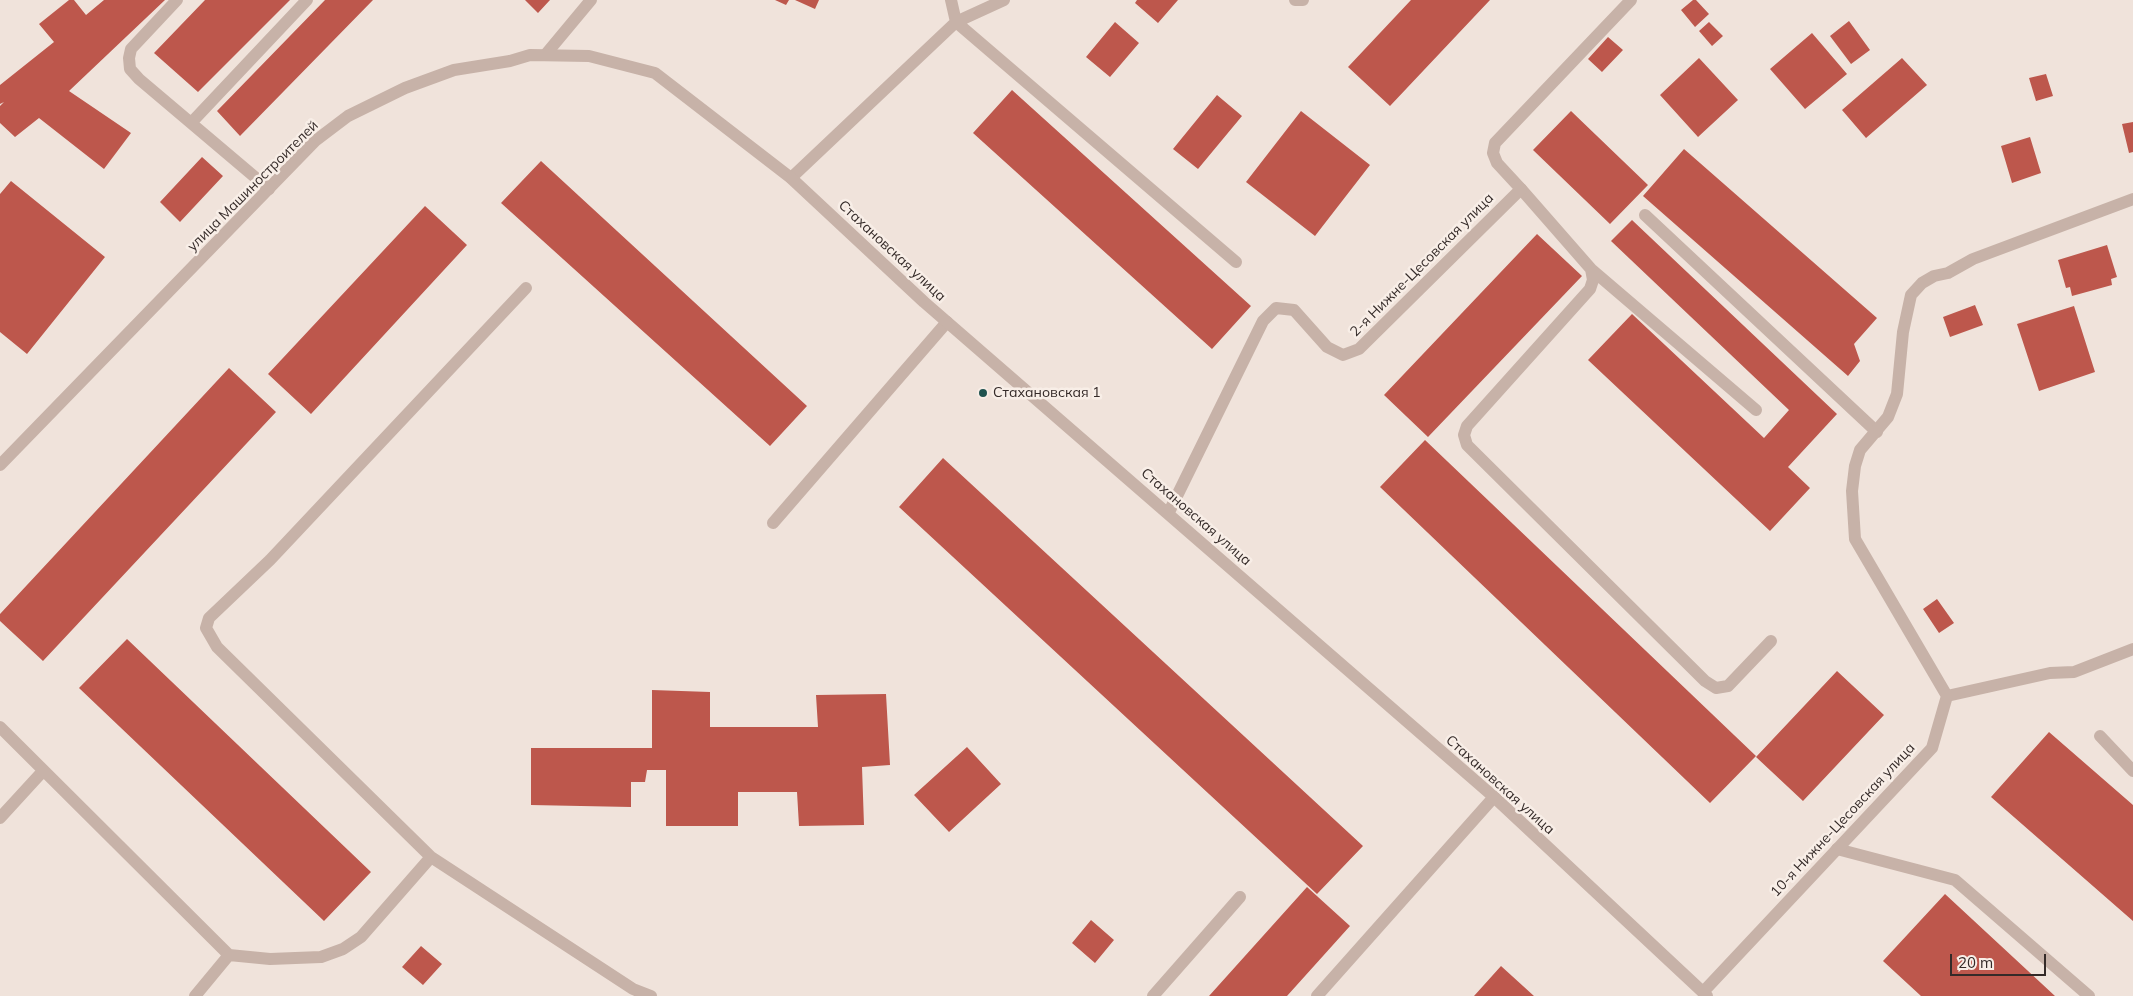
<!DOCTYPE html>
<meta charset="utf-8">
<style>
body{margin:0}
#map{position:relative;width:2133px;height:996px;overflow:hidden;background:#f0e3db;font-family:Mulish,sans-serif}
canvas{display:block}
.scale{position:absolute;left:1950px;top:954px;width:96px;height:22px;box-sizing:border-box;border:2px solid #342a28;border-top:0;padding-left:6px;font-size:15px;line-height:18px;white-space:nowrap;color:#342a28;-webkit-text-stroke:4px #f8eee7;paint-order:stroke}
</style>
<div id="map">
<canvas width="2133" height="996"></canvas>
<div class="scale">20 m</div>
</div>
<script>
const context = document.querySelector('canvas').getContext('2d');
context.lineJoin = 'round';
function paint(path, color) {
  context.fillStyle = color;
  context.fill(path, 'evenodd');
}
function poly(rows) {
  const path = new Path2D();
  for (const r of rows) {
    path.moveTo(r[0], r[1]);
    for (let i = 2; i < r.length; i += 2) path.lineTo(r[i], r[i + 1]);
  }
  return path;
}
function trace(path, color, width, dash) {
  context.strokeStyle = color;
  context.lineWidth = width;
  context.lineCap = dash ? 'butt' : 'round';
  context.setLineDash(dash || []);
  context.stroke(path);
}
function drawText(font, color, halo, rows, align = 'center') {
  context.font = font + ' Mulish,sans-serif';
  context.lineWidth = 5;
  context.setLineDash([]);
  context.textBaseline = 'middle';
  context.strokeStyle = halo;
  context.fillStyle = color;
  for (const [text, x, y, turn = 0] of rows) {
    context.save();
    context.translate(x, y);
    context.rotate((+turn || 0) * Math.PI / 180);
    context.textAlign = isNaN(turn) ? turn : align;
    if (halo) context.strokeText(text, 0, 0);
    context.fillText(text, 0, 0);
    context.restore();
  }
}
paint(poly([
 [69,0,74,0,86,15,104,0,165,0,69,91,131,133,104,169,39,118,15,137,0,123,0,106,4,102,0,104,0,85,54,42,39,24],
 [205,0,290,0,198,92,154,53],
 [325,0,373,0,240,136,217,111],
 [525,0,550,0,538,13],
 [775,0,789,0,786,5],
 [795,0,819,0,815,9],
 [1137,0,1178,0,1158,23,1135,3],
 [1411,0,1490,0,1390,106,1348,67],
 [1693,0,1696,0,1709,14,1695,27,1681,10],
 [1849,21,1870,50,1851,64,1830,36],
 [1115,22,1139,43,1110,77,1086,57],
 [1709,22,1723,36,1712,46,1699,31],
 [1812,33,1847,74,1805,109,1770,69],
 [1608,37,1623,50,1602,72,1588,59],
 [1699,58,1738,100,1698,137,1660,95],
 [1902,58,1927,85,1866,138,1842,110],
 [2046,74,2053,96,2036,101,2029,78],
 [1012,90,1251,306,1212,349,973,133],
 [1217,95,1242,116,1198,169,1173,149],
 [1301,111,1370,165,1315,236,1246,182],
 [1571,111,1648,185,1610,224,1533,150],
 [2133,122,2133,152,2129,153,2122,124],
 [2030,137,2041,173,2012,183,2001,146],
 [1684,149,1877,318,1854,344,1860,361,1848,376,1643,196],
 [202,157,223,176,180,222,160,202],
 [541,161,807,406,770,446,501,203],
 [11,181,105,257,27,354,0,332,0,194],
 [425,206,467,245,311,414,268,374],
 [1632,220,1837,414,1788,467,1810,488,1770,531,1588,360,1632,314,1764,438,1789,410,1611,241],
 [1537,234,1582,276,1428,437,1384,395],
 [2107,245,2117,277,2111,279,2112,285,2072,296,2070,287,2066,288,2058,260],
 [1975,305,1983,325,1950,337,1943,317],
 [2074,306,2095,372,2039,391,2017,324],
 [229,368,276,412,43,661,0,621,0,614],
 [1425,440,1756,756,1710,803,1380,487],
 [943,458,1363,846,1317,894,899,507],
 [1937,599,1954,623,1939,633,1923,609],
 [127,639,371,872,324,921,79,688],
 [1837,671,1884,715,1803,801,1756,757],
 [652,690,710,692,710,727,818,727,816,695,886,694,890,765,862,767,864,825,799,826,797,792,738,792,738,826,666,826,666,770,647,770,645,782,631,782,631,807,531,805,531,748,652,748],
 [2049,732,2133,805,2133,921,1991,797],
 [967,747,1001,784,949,832,914,795],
 [1307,887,1350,926,1287,996,1209,996],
 [1945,894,2055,996,1921,996,1883,961],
 [1091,920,1114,940,1095,963,1072,943],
 [421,946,442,964,423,985,402,967],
 [1501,966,1534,996,1474,996]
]), '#bd574c');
trace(poly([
 [177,0,131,49,129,58,130,69,139,79,269,189],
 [951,0,956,22,1004,0],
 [1295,0,1303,0],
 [546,54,591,0],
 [191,123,307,0],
 [791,178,956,22,1236,262],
 [1521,189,1591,269,1593,280,1590,289,1467,426,1464,435,1467,445,1705,681,1716,688,1728,686,1771,641],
 [1645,215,1877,432],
 [1591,269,1756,410],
 [773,523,947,322],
 [0,727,229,955,195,996],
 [2100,736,2133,771],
 [0,818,43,771],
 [1837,849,1955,880,2089,996],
 [431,857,633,989,651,996],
 [229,955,270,959,321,957,343,949,361,937,431,857,217,647,206,628,209,618,270,560,526,288],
 [1153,996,1240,897],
 [1317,996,1494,797]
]), '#c7b2a8', 12);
trace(poly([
 [0,465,315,141,348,116,405,88,454,70,510,61,530,55,589,56,655,73,791,178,924,302,1494,797,1707,996],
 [1169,512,1263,321,1276,308,1294,310,1327,347,1343,355,1359,349,1521,189,1497,163,1493,153,1495,143,1631,0],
 [1947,696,2050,673,2074,672,2133,649],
 [1703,992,1932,748,1947,696,1855,539,1852,491,1855,466,1860,450,1888,417,1897,394,1903,332,1911,295,1922,283,1934,276,1948,273,1973,259,2133,199]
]), '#c7b2a8', 12);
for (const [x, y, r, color] of [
 [983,393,5,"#20534f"]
]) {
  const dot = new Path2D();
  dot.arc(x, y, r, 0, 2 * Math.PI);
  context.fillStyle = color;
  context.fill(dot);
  trace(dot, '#f8eee7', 2);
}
drawText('14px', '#342a28', '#f8eee7', [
 ["улица Машиностроителей",253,186,-45],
 ["Стахановская улица",892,251,43],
 ["2-я Нижне-Цесовская улица",1422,265,-45],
 ["Стахановская улица",1196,517,41],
 ["Стахановская улица",1500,785,42],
 ["10-я Нижне-Цесовская улица",1843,820,-47]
]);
drawText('14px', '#342a28', '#f8eee7', [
 ["Стахановская 1",993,393]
], 'left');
</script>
